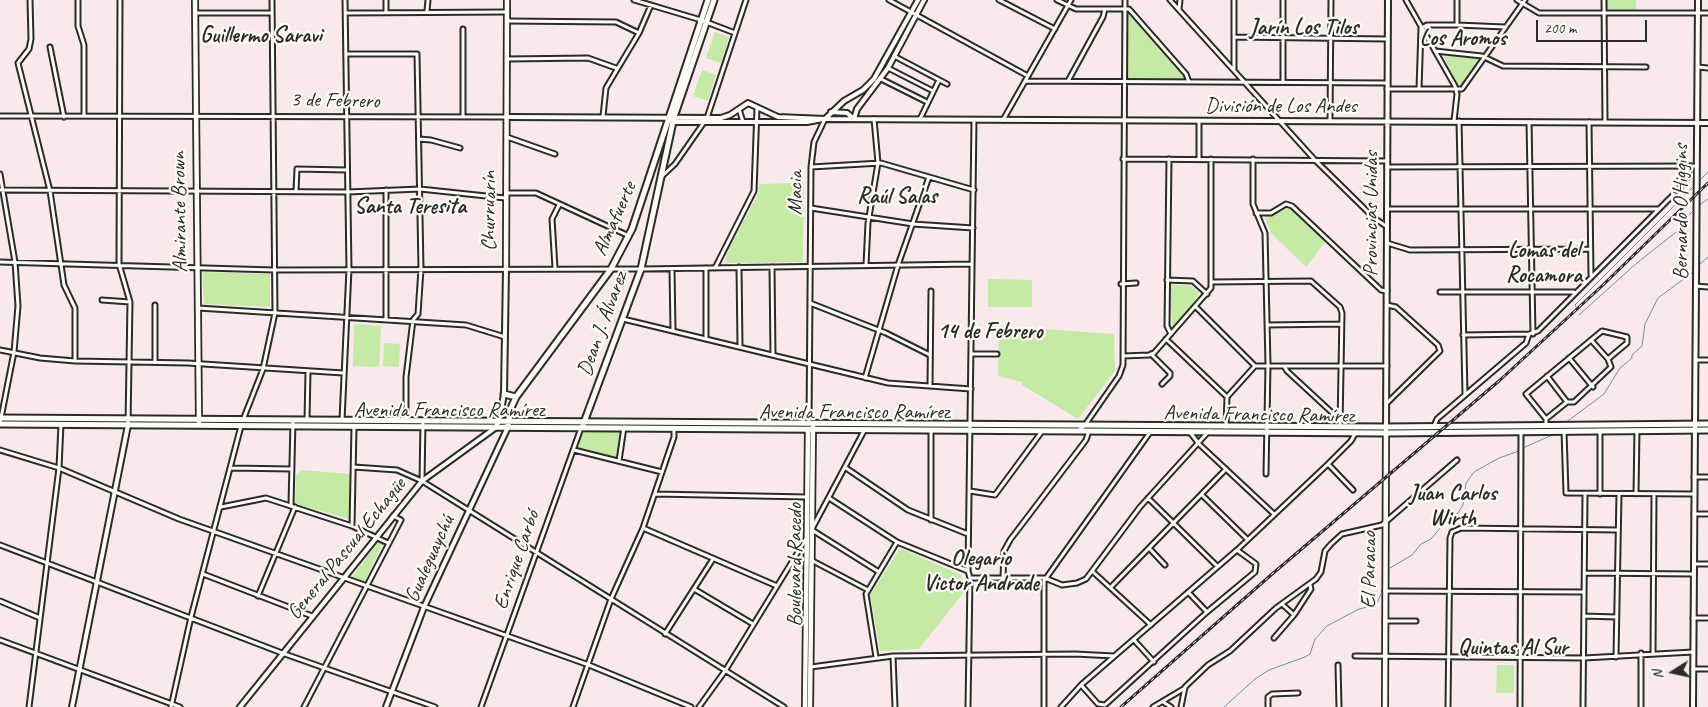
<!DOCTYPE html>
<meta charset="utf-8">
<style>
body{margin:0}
#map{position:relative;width:1708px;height:707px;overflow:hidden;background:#fae9ec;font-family:Caveat,sans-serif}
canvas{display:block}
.north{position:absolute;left:1648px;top:647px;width:50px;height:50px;-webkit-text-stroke:4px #fdfcf7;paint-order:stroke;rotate:260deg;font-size:14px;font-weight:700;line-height:20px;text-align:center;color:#2b2b2b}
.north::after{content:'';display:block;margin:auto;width:18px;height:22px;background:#2b2b2b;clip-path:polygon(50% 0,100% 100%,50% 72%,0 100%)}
.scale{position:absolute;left:1536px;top:20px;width:111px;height:22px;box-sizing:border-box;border:2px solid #2b2b2b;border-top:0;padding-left:6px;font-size:15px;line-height:18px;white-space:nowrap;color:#2b2b2b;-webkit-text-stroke:4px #fdfcf7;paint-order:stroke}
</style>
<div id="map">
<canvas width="1708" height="707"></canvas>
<div class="north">N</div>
<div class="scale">200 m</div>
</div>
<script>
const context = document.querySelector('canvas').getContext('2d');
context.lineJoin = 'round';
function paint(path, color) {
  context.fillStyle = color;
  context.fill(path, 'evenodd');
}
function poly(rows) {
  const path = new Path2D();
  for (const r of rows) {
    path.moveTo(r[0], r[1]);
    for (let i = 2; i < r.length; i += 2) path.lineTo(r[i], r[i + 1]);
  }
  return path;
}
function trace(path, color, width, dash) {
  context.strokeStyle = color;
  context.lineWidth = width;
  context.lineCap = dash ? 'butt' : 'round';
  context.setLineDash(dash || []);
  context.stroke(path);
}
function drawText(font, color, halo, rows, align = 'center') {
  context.font = font + ' Caveat,sans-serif';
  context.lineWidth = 4.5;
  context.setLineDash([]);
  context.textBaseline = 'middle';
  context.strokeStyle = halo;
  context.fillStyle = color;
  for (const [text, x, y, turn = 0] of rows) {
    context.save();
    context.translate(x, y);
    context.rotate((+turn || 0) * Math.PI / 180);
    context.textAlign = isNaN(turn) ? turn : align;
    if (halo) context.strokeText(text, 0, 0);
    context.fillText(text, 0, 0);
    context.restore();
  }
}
paint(poly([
 [1607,0,1636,0,1636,10,1609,10,1607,8],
 [1127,13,1131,13,1185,76,1185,80,1127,78],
 [715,32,729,37,721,63,706,58],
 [1443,56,1479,58,1462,84,1458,84],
 [702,70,716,75,708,101,693,96],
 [804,183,803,262,725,263,727,253,759,192,759,184],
 [1287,208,1295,211,1326,241,1306,267,1271,233,1265,218],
 [202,272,270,274,270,307,204,304],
 [988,279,1032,280,1032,307,988,307],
 [1170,284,1192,286,1199,293,1192,306,1172,328],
 [354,324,381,326,379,367,353,366],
 [999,326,1114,334,1115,371,1078,419,1022,385,1022,382,998,376],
 [384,343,400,344,399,367,383,366],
 [582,427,624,427,619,461,574,450],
 [301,470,351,474,350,519,295,504,296,476],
 [379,541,383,543,364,583,352,577],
 [902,549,961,575,964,592,919,649,880,651,870,595,899,550],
 [1497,665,1514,665,1514,693,1496,693]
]), '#c4eaa5');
trace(poly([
 [1701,179,1708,172],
 [1699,205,1708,199],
 [1700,264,1708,257],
 [1576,307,1575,305,1692,188],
 [1579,315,1638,262,1680,229,1683,221,1692,212],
 [1565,423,1604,394,1620,368,1632,358,1632,355,1642,346,1645,324,1658,298,1692,273],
 [1525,447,1550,436],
 [1390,568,1412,555,1421,544,1431,539,1447,520,1458,513,1463,505,1466,483,1474,472,1499,458,1519,451],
 [1224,707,1255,679,1269,670,1305,657,1310,654,1315,639,1327,626,1359,609,1376,605,1381,594]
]), '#6b8fa5', 1);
const minor = poly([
 [30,0,31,39,29,49,18,63,50,191,64,285,75,308,75,361],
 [78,0,78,26,84,45,84,116],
 [120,0,119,264,130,302,128,425],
 [634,0,701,20,735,33],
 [889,0,1028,76],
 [999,0,1055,29],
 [1057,0,1076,9,1129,9,1186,74,1189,82],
 [1170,0,1314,159,1374,218,1386,226],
 [1406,0,1455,86,1457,94,1454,121],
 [1457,0,1457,25],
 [1517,0,1539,13,1708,13],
 [1604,0,1605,122],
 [1179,9,1180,0],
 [427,11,428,0],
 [386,12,386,0],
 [195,13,271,13],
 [346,13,507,12],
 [507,21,616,22,639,33],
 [463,29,463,117],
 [1234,37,1387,39],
 [50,47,64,117],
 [1435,51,1482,56,1503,66,1646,67],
 [346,54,417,54,421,269,418,314,413,320,406,377,406,421],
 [894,56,947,84],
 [507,59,588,58,616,68],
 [1698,67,1708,68],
 [888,68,933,91],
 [1234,69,1234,0],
 [881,79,927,102],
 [1025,81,1387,83],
 [1068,81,1103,17,1105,9],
 [1283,82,1283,0],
 [1387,89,1462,89,1525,0],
 [1419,89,1421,28,1427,25,1457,25,1505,27],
 [739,109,743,122],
 [0,116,506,117],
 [603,116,606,88,639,33,651,5],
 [920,119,939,80],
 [1003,120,1071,0],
 [1330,121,1331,0],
 [1459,121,1465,394],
 [1529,122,1533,334],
 [1589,122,1591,275],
 [507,137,555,154],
 [419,139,431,140,460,148],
 [1123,159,1386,161],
 [1169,159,1167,326,1171,334],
 [1199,159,1199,121],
 [1253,159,1253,204,1265,233,1268,365,1266,474],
 [811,167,881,163,974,190],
 [1387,167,1696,166],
 [0,174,15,262,18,306,14,352,0,423],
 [661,177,675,164,707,118,746,0],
 [0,190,348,192,420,189,505,198],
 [386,190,386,318],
 [296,191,297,169,347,170],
 [506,193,536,193,629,236],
 [811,208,913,224,973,228],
 [1387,209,1659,209],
 [1256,213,1271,213,1286,204,1292,206,1381,290,1387,291],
 [1387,243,1410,250,1590,249],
 [0,262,274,270,641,269,972,264],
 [866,265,868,223,878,163,874,119],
 [739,267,740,346],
 [772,267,773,355],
 [555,268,552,219,559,205],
 [715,268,754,191,757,108],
 [672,269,673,330],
 [1167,280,1193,281,1207,294],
 [1211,282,1311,281,1340,307,1342,313,1340,427],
 [1121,284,1136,283],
 [1696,286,1708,287],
 [1440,292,1574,292],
 [102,300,130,302],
 [810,303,886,333,930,355],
 [1196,307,1255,366],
 [198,308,466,325,505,337],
 [623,319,888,383,971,389],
 [1267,325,1341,324],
 [1463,335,1529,334],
 [706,338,706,268],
 [1166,339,1227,397],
 [0,350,40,358,75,361,188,363,343,373],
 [972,354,997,354],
 [1151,354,1170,373,1170,376,1162,384],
 [1123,356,1149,355,1154,353,1211,288,1211,159],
 [1569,358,1593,387],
 [1696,360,1708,360],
 [155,362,155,305],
 [1255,366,1387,366],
 [1284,366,1287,371,1340,420],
 [1547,376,1567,402],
 [865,378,898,265,929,177],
 [930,386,931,291],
 [1386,404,1440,351,1438,345,1396,307,1387,305],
 [1546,419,1567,402,1574,402,1611,367,1608,359,1591,340],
 [243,420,263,369,275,313,272,0],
 [307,420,308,372],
 [342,420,349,269,345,0],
 [809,423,811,167,814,142,825,119],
 [1546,425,1546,419,1526,394,1602,331,1627,337,1627,343,1608,359],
 [1434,426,1437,419,1526,343,1529,334,1538,331,1677,191,1688,177,1689,166],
 [1226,427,1227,397,1255,366],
 [1079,430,1085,425,1119,376,1123,365,1125,0],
 [1189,431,1199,444,1274,514],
 [1564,431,1566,493,1693,494],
 [0,450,59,468,179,519,589,665,691,707],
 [574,450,662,472],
 [619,461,624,427],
 [1328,464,1353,490],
 [354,467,397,470,422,481,784,707],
 [231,468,291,469],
 [846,468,908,510,968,534],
 [1694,477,1708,477],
 [422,481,423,421],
 [970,491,995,495,1043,430],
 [655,494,807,497],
 [1600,494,1600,430],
 [1636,494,1637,430],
 [1202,495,1247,539],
 [829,498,897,542,968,571],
 [1148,498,1217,566],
 [291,505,293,421],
 [221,507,266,498,352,526,388,543],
 [1694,514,1708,514],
 [931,520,931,430],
 [352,526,354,427],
 [813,527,865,429],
 [643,528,777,586],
 [812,530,879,572],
 [0,545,282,653,435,707],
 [1149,548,1165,565],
 [811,560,868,590],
 [1694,564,1708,564],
 [1092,571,1151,625],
 [1585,573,1693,574],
 [203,574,312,616],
 [970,578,1044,578],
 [1003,578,1004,551,1010,540,1086,440,1089,431],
 [1045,578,1062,585,1077,583,1086,579,1140,507,1209,431],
 [1111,587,1226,469],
 [694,589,753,624],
 [1385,591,1584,592],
 [1188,592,1207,612],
 [258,596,295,507],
 [0,601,40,618],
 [1282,604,1294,615],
 [1584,616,1616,617],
 [1693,618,1708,618],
 [1385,621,1416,621],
 [665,634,713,559],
 [1274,638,1294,615,1311,589,1310,585],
 [0,640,180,707],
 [1134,640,1154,662],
 [1653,653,1654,494],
 [893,656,895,707],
 [1355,656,1584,658,1693,652],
 [876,657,866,594,897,542],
 [1616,657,1619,494],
 [1338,665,1339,707],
 [811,667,893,656,1075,654,1114,656],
 [1693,669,1708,669],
 [1081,685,1098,704,1105,705,1207,612,1255,572,1256,564,1237,550],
 [1163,702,1171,707],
 [29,707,59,468,61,424],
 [171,707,191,617,241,426],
 [304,707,401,520,393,516],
 [481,707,581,428],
 [573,707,611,599,643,528,674,437,674,428],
 [699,707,725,671,806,539],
 [968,707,970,578,968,571,974,120],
 [1044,707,1044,581,1151,431],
 [1061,707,1081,685,1237,550,1328,464,1351,441,1356,432],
 [1153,707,1185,688],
 [1181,707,1185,687,1208,665,1230,651,1276,608,1316,579,1321,572,1325,551,1331,544,1342,534,1382,525,1457,460],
 [1268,707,1268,697,1272,694,1298,693],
 [1448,707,1450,538,1452,532,1461,528,1618,530],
 [1520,707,1521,431],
 [1583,707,1585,494],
 [1641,707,1641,653]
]);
const tertiary = poly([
 [831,112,847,113,854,119],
 [506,117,721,118,730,115,748,103,778,117,825,119,1708,123],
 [825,119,844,101,863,90,874,79,918,0],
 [854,119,857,109,888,68,924,0],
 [673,122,807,122,823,119],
 [1386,433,1388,0],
 [72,707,128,425],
 [240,707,422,481,495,428,499,421,504,394,506,269],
 [386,707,424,607,508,427],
 [1693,707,1698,0]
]);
const secondary = poly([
 [195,0,199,423],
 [506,269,507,0],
 [805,707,808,429],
 [810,707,813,426],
 [1385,707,1386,433]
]);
const primary = poly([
 [504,394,516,397],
 [0,418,1386,427,1708,424],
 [0,424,1386,433,1708,430],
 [508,424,511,408,516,397,611,269,632,229,708,0],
 [583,425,641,269,674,117,714,0]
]);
trace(minor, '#2b2b2b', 7);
trace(tertiary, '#2b2b2b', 8);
trace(secondary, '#2b2b2b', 8);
trace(primary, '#2b2b2b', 9);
trace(minor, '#fdfcf7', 3);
trace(tertiary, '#fdfcf7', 4);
trace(secondary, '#fdfcf7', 4.5);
trace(primary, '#fdfcf7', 5);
const rail = poly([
 [1121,707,1271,575,1499,381,1603,285,1708,183]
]);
trace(rail, '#2b2b2b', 3);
trace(rail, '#fdfcf7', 1, [4]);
drawText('21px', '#2b2b2b', '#fdfcf7', [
 ["3 de Febrero",335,101,1],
 ["División de Los Andes",1281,106],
 ["Macia",796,193,-89],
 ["Churruarín",489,211,-90],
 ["Almirante Brown",180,212,-91],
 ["Bernardo O'Higgins",1681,212,-90],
 ["Provincias Unidas",1371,214,-90],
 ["Almafuerte",615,219,-66],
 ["Dean J. Álvarez",603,324,-70],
 ["Avenida Francisco Ramírez",449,410],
 ["Avenida Francisco Ramírez",854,412],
 ["Avenida Francisco Ramírez",1259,415,1],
 ["General Pascual Echagüe",347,549,-51],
 ["Gualeguaychú",430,559,-66],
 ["Enrique Carbó",517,560,-71],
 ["Boulevard Racedo",795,565,-90],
 ["El Paracao",1369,570,-90]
]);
drawText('bold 22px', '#2b2b2b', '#fdfcf7', [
 ["Jarín Los Tilos",1304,28],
 ["Guillermo Saravi",261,36],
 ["Los Aromos",1463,39],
 ["Raúl Salas",897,197],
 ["Santa Teresita",410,207],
 ["Lomas del",1544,251],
 ["Rocamora",1544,276],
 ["14 de Febrero",990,332],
 ["Juan Carlos",1453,494],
 ["Wirth",1453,519],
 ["Olegario",981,559],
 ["Victor Andrade",981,584],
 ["Quintas Al Sur",1513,648]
]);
</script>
